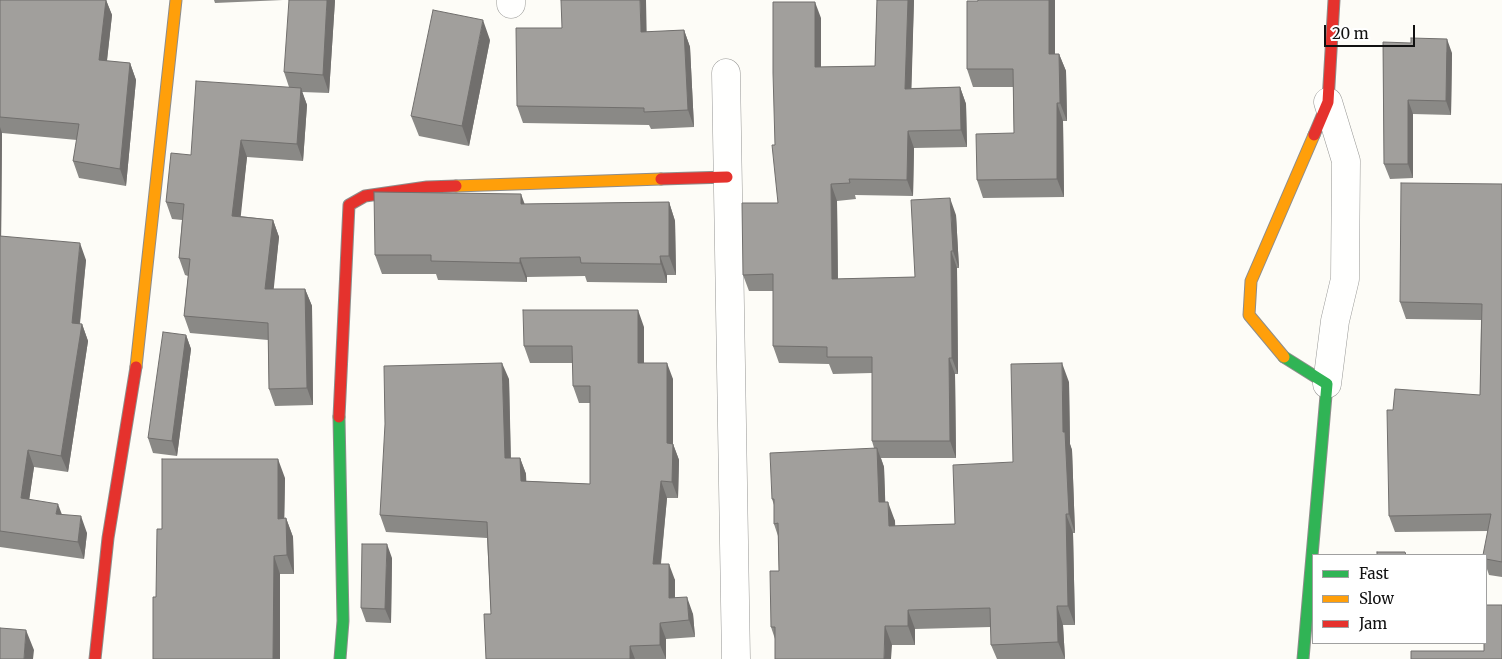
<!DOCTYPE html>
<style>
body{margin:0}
#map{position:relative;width:1502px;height:659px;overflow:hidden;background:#fdfcf7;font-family:Merriweather,serif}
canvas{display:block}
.legend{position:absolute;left:1312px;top:554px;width:175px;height:90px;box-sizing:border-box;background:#fff;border:1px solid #a0a0a0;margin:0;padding:6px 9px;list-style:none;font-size:15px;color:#111}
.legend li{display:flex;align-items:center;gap:10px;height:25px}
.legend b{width:25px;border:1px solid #a0a0a0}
.scale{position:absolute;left:1324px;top:25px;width:91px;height:22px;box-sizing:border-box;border:2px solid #111;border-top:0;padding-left:6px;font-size:15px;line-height:18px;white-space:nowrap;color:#111;-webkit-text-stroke:4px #fff;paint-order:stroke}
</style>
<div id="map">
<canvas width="1502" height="659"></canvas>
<ul class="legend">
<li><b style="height:6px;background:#30b455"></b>Fast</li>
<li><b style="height:6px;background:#ff9f0a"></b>Slow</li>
<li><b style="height:6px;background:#e5322d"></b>Jam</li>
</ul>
<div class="scale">20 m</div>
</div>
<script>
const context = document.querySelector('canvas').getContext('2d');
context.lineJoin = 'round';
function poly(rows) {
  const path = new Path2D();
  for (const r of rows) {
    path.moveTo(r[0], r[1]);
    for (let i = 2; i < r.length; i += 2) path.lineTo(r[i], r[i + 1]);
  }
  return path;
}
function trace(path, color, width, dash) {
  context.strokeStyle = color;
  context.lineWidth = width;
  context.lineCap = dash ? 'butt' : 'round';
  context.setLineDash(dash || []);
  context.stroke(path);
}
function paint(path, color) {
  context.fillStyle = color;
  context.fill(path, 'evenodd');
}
const street = poly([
 [511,4,511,0],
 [726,73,736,659],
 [1327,384,1335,321,1345,279,1346,161,1328,102]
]);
const fast = poly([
 [1284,357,1327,384,1303,659],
 [339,417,343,621,340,659]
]);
const slow = poly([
 [456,186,661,179],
 [1284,357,1249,315,1251,281,1314,135],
 [136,367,176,0]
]);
const jam = poly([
 [1314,135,1328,102,1334,0],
 [661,179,727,177],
 [339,417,349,205,365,196,427,187,456,186],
 [95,659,108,538,136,367]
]);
trace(street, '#979795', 29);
trace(fast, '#8e8d8b', 13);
trace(slow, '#8e8d8b', 13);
trace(jam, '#8e8d8b', 13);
trace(street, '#fffffe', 28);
trace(fast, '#30b455', 11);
trace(slow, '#ff9f0a', 11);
trace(jam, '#e5322d', 11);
paint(poly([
 [0,0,106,0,112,15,107,61,130,63,136,80,126,186,79,178,73,161,77,140,2,133,1,236,86,260,80,324,82,324,88,341,68,472,34,467,29,499,62,515,87,533,84,559,0,547],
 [214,0,283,0,215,3],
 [335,0,329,93,302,92,307,105,303,161,247,157,240,216,273,220,279,237,273,289,305,289,312,306,313,405,275,406,269,389,268,340,190,333,184,316,188,276,185,275,179,258,182,220,172,219,166,202,191,155,289,87,284,72],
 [877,0,914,0,911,88,960,87,966,104,967,147,914,148,913,196,855,195,856,199,837,201,838,279,915,277,956,215,959,268,957,268,958,374,955,374,956,458,881,458,884,467,885,502,895,521,895,526,955,524,1013,462,1069,382,1070,444,1072,450,1075,533,1073,533,1075,625,1063,625,1065,659,997,659,991,645,991,627,915,629,915,645,892,645,775,639,771,627,779,571,778,536,774,524,774,505,772,499,874,448,872,441,872,373,833,374,829,364,779,363,773,346,773,291,749,291,743,275,778,203,821,18,821,67,875,66],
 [978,0,1055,0,1055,54,1059,54,1066,71,1067,121,1063,121,1064,197,983,198,977,180,1014,133,1013,87,973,87,967,69],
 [562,28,647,32,684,30,690,47,694,127,651,129,649,125,523,123,517,106],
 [490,40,469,146,419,136,411,116],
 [1383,42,1452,53,1451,115,1413,114,1413,178,1390,179,1384,164],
 [1502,184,1502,577,1489,575,1486,566,1486,555,1488,531,1395,532,1389,516,1393,410,1480,395,1481,320,1406,319,1400,302],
 [669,202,675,221,676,275,667,275,667,283,587,282,585,276,527,277,527,282,438,280,436,274,382,274,375,255,525,204],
 [644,327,644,363,673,379,673,444,679,460,678,498,667,498,661,564,675,580,675,598,693,614,695,637,666,639,666,659,486,659,491,614,487,538,386,532,380,515,509,379,511,458,520,458,526,474,526,481,590,484,590,403,579,403,573,386,573,363,530,363,524,346],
 [186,335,191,349,177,456,153,453,148,438],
 [285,478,284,518,286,518,293,537,294,574,280,574,280,659,153,659,156,597,162,529],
 [392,558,391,623,366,622,361,608]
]), '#8a8986');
paint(poly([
 [106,0,112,15,105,77,99,60],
 [327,0,335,0,329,93,323,75],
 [640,0,646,0,647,49,641,32],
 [908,0,914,0,911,105,905,89],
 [1049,0,1055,0,1055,72,1049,54],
 [815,2,821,18,821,84,815,67],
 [483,20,490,40,469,146,462,126],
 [684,30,690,47,694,127,688,110],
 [1447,39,1452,53,1451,115,1446,101],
 [1059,54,1066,71,1067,121,1060,103],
 [130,63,136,80,126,186,120,169],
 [960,87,966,104,967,147,961,130],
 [301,88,307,105,303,161,297,144],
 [1408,100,1413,114,1413,178,1408,164],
 [1057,103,1063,121,1064,197,1057,179],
 [0,127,2,133,1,252,0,250],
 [908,131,914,148,913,196,907,180],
 [241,140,247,157,239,233,232,216],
 [831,184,837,201,838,296,832,279],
 [521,194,528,213,521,204],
 [950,198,956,215,959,268,953,251],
 [669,202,675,221,676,275,669,256],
 [273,220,279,237,272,306,265,289],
 [80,243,86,260,78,340,72,323],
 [951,251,957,268,958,374,952,358],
 [660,256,667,275,667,283,661,264],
 [520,258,527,277,527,282,520,263],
 [305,289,312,306,313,405,307,388],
 [638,310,644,327,644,380,638,363],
 [82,324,88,341,68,472,61,456],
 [186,335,191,349,177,456,172,441],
 [949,358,955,374,956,458,950,441],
 [502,363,509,379,511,475,505,458],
 [667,363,673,379,673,444,679,460,678,498,672,482,667,443],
 [1062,363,1069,382,1070,444,1072,450,1075,533,1069,514,1063,432],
 [877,448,884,467,886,521,879,502],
 [28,450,34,467,27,515,21,498],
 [520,458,526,474,527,497,521,481],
 [278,459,285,478,284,537,278,519],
 [661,481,667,498,659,581,653,564],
 [888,502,895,521,896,545,889,526],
 [58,504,64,520,56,514],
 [1066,514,1073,533,1075,625,1068,606],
 [81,516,87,533,84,559,78,542],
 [286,518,293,537,294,574,287,555],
 [387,544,392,558,391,623,385,609],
 [274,556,280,574,280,659,273,659],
 [669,564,675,580,675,615,669,598],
 [687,597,693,614,695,637,689,620],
 [1057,606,1063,625,1065,659,1058,642],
 [908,610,915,629,915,645,908,626],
 [660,623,666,639,666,659,660,645],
 [885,626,892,645,891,659,884,659],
 [26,630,34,650,33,659,24,659],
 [630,646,635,659,630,659]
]), '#716f6d');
const building = poly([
 [0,0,106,0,99,60,130,63,120,169,73,161,79,124,0,117,0,0],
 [289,0,327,0,323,75,284,72,289,0],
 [561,0,640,0,641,32,684,30,688,110,644,112,644,108,517,106,516,28,562,28,561,0],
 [877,0,908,0,905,89,960,87,961,130,908,131,907,180,849,179,850,183,831,184,832,279,915,277,911,200,950,198,953,251,951,251,952,358,949,358,950,441,872,441,872,357,827,357,827,347,773,346,773,274,743,275,742,203,778,203,772,145,775,145,773,73,773,2,815,2,815,67,875,66,877,0],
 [978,0,1049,0,1049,54,1059,54,1060,103,1057,103,1057,179,977,180,976,134,1014,133,1013,69,967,69,967,1,978,1,978,0],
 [433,10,483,20,462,126,411,116,433,10],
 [1411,38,1447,39,1446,101,1408,100,1408,164,1384,164,1383,42,1411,43,1411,38],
 [196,81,301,88,297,144,241,140,232,216,273,220,265,289,305,289,307,388,269,389,268,323,184,316,190,259,179,258,184,204,166,202,171,153,191,155,196,81],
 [1401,183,1502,184,1502,562,1486,559,1486,555,1483,555,1491,514,1389,516,1387,410,1393,410,1395,389,1480,395,1482,304,1400,302,1401,183],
 [374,192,521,194,521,204,669,202,669,256,660,256,661,264,581,263,580,257,520,258,520,263,431,261,431,255,375,255,374,192],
 [0,236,80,243,72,323,82,324,61,456,28,450,21,498,58,504,56,514,81,516,78,542,0,531,0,236],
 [523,310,638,310,638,363,667,363,667,443,673,444,672,482,661,481,653,564,669,564,669,598,687,597,689,620,660,623,660,645,630,646,630,659,486,659,484,614,491,614,487,522,380,515,385,424,384,366,502,363,505,458,520,458,521,481,590,484,590,386,573,386,572,346,524,346,523,310],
 [163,332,186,335,172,441,148,438,163,332],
 [1062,363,1063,432,1065,432,1069,514,1066,514,1068,606,1057,606,1058,642,991,645,990,608,908,610,908,626,885,626,884,659,775,659,775,627,771,627,770,571,779,571,778,523,774,524,774,499,772,499,770,453,877,448,879,502,888,502,889,526,955,524,953,465,1013,462,1011,364,1062,363],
 [162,459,278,459,278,519,286,518,287,555,274,556,273,659,153,659,153,597,156,597,157,529,162,529,162,459],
 [362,544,387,544,385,609,361,608,362,544],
 [1377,552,1405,552,1406,555,1377,555,1377,552],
 [1486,605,1502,605,1502,659,1411,659,1411,651,1484,651,1484,643,1486,643,1486,605],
 [0,628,26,630,24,659,0,659,0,628]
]);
paint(building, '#a19f9c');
trace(building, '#716f6d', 1);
</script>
